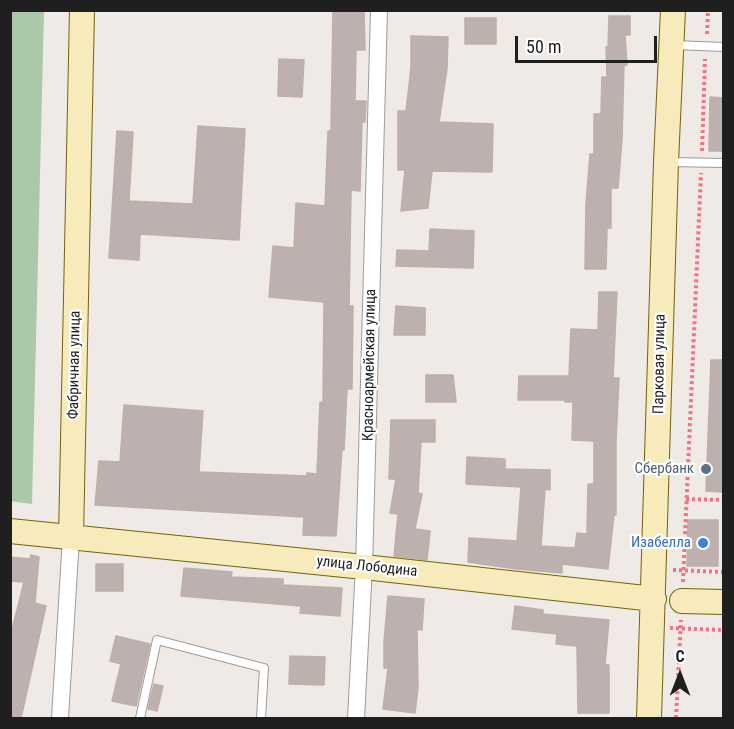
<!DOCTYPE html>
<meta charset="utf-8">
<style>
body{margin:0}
#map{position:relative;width:734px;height:729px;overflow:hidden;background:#efeae6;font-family:"Roboto Condensed",sans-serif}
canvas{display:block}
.frame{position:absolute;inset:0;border:12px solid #1f1f1f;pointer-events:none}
.north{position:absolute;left:650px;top:645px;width:60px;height:60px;-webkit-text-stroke:4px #fff;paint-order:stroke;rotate:0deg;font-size:16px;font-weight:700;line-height:24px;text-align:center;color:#1f1f1f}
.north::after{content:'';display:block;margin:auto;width:21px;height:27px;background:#1f1f1f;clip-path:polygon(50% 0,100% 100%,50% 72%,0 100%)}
.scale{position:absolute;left:515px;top:36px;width:142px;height:27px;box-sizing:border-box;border:3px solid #1f1f1f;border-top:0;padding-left:8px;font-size:18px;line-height:21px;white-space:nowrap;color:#1f1f1f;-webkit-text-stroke:4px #fff;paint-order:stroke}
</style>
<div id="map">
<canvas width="734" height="729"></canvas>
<div class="frame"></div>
<div class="north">С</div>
<div class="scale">50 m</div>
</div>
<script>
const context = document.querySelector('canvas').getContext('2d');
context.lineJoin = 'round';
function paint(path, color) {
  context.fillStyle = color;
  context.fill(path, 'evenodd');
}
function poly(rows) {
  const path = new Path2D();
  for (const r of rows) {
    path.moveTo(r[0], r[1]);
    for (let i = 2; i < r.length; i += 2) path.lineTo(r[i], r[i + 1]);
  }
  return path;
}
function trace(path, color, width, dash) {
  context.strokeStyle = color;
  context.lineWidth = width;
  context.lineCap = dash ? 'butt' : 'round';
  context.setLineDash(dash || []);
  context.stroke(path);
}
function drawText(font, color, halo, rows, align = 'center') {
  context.font = font + ' "Roboto Condensed",sans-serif';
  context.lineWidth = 4.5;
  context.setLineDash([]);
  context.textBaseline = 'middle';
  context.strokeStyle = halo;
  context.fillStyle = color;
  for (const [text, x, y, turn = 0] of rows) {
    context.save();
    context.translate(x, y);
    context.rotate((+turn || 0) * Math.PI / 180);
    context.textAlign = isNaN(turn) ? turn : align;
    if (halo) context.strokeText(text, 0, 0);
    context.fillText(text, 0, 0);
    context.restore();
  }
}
paint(poly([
 [11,10,44,11,32,504,10,501]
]), '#abc8a8');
const building = poly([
 [333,10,364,10,365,50,356,50,355,101,366,101,365,122,362,122,360,191,351,190,349,306,353,306,352,389,347,389,344,450,342,449,336,536,303,535,304,517,95,505,99,461,120,462,124,405,203,411,199,472,307,476,307,473,317,474,320,402,323,403,324,302,269,297,273,246,294,248,296,203,325,206,328,131,331,131,333,10],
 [609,16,630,16,630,35,625,35,627,65,624,65,622,139,618,188,611,188,611,228,607,228,606,269,585,269,586,204,590,154,594,154,594,114,601,114,602,77,607,77,606,47,608,47,609,16],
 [465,18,496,18,496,44,465,44,465,18],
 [411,36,448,37,447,69,439,122,493,124,492,172,432,171,428,208,401,211,405,170,398,170,398,111,406,111,411,68,411,36],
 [279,59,304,60,302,97,278,96,279,59],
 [710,97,723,98,723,151,709,151,710,97],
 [198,126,245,129,239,240,140,234,139,260,109,258,117,131,133,132,129,201,193,204,198,126],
 [430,229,474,231,473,268,396,266,397,250,429,251,430,229],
 [599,292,617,292,613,378,619,378,616,441,616,515,614,515,608,569,562,564,562,573,517,569,468,562,469,538,517,541,521,487,466,484,467,457,505,459,505,469,550,470,550,490,545,489,541,546,575,548,577,533,587,534,588,484,594,484,594,441,572,440,573,402,565,402,565,400,518,400,519,376,569,376,571,329,598,330,599,292],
 [396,306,425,308,425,335,394,335,396,306],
 [711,360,723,360,723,492,706,491,711,360],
 [426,375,453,375,456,402,426,402,426,375],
 [391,420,435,420,435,442,421,442,418,493,422,494,415,529,430,531,427,560,394,556,398,514,390,513,396,479,389,479,391,420],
 [688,520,718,520,718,566,687,566,688,520],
 [31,555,39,557,35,603,46,606,21,718,10,718,10,638,24,582,10,581,10,557,30,559,31,555],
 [96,564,123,564,123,591,96,591,96,564],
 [184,568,232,572,231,577,283,579,283,585,342,588,340,616,300,613,301,606,181,596,184,568],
 [388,596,424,599,422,630,417,629,418,688,415,713,383,709,388,668,384,668,384,642,388,596],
 [515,606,543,610,543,614,609,620,605,665,609,665,609,713,578,713,577,646,556,644,557,634,512,629,515,606],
 [116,636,150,644,136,706,112,701,121,664,110,661,116,636],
 [290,656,325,657,324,685,289,684,290,656],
 [154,684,163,686,157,711,148,709,154,684]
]);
paint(building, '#bcb1af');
trace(building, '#c1ada9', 1.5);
const lane = poly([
 [674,45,724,47],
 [669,162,724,163],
 [140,718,157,640,264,668,261,718]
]);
const street = poly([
 [60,718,71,537],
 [356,718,364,567,379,10]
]);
const secondary = poly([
 [10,531,364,567,654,599],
 [71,537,82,10],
 [682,601,724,602],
 [649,718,666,162,673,10]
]);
trace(lane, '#9c9c9c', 10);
trace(street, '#9c9c9c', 18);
trace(secondary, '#736409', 26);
trace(poly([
 [707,34,708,10],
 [702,151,705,59],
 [686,499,724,500],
 [673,570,724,572],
 [683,582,701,173],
 [670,628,724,630],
 [676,718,681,620]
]), '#f57285', 4, [3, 3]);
trace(lane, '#fff', 8);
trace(street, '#fff', 16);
trace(secondary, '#f7ebbc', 24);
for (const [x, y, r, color] of [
 [706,469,6,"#5c6f8a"],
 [703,543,6,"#3f7fe0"]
]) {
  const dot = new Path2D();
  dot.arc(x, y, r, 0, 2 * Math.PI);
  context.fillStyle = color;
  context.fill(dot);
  trace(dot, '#fff', 2);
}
drawText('15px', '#1f1f1f', '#fff', [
 ["Парковая улица",660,364,-89],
 ["Фабричная улица",75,365,-89],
 ["Красноармейская улица",370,365,-89],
 ["улица Лободина",367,567,6]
]);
drawText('15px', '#4e5e75', '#fff', [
 ["Сбербанк",694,469]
], 'right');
drawText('15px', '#366cbe', '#fff', [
 ["Изабелла",691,543]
], 'right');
</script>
